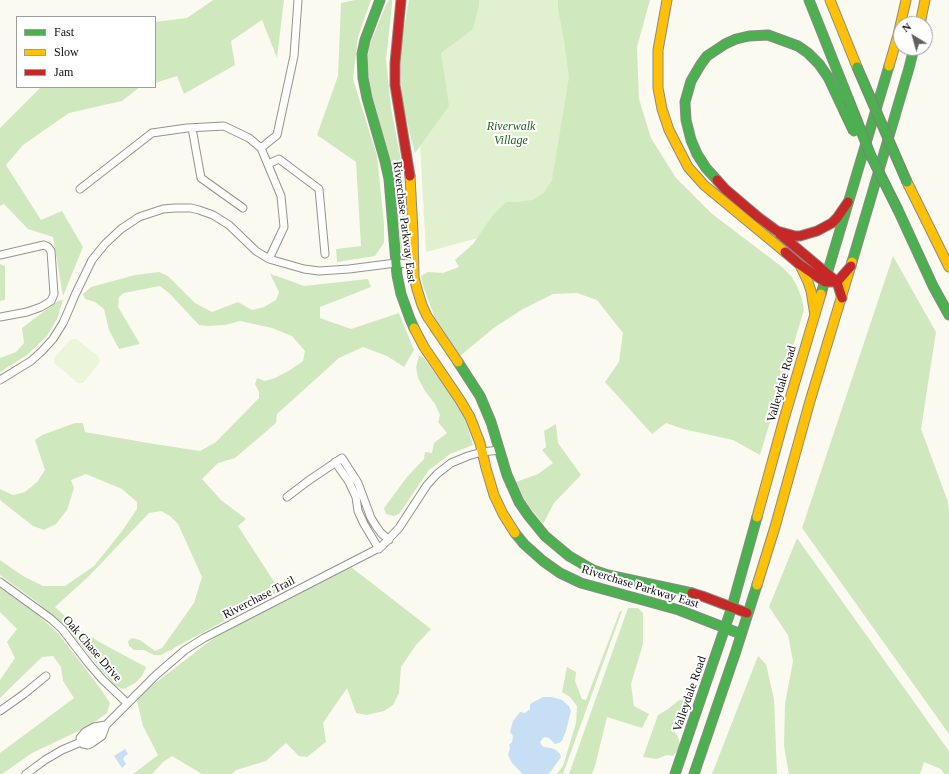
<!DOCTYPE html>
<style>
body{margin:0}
#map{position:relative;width:949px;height:774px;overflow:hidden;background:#fbfaf0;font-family:"Times New Roman",serif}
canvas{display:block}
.legend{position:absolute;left:16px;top:16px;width:140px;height:72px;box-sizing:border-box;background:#fff;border:1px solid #9e9e9e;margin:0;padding:5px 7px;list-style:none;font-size:12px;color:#0d0d0d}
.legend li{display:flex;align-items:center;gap:8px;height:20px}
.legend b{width:20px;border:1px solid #9e9e9e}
.north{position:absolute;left:893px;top:16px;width:40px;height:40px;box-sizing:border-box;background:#fff;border:1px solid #9e9e9e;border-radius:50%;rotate:323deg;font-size:11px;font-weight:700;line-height:16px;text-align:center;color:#0d0d0d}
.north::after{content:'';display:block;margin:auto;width:14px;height:18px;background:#60605c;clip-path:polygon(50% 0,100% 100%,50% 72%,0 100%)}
</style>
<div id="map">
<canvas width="949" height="774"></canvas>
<ul class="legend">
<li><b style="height:5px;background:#4caf50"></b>Fast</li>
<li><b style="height:5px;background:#ffc107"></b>Slow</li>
<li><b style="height:5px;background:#c62828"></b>Jam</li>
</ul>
<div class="north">N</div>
</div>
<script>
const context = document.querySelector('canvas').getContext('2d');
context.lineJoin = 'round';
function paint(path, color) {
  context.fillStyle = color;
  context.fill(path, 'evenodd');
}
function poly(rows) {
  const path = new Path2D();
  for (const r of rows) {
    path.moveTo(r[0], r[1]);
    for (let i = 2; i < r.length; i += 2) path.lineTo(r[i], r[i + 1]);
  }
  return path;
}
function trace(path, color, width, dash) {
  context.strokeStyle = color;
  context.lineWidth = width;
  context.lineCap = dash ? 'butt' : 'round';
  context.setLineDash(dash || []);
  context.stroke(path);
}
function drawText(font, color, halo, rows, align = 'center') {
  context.font = font + ' "Times New Roman",serif';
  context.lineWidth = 4;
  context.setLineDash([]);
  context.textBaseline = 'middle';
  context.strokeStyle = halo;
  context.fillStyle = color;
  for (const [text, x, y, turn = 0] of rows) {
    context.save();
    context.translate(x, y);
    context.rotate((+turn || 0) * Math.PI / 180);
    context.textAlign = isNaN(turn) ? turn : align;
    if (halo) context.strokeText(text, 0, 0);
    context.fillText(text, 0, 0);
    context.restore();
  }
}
paint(poly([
 [412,0,574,0,619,200,426,252]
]), '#e1f1d0');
paint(poly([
 [213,0,284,0,277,58,262,20,231,41,235,65,184,94,177,76,155,83,155,22,187,18],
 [355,0,371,0,358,37,353,79,377,156,384,224,384,243,375,256,337,262,336,249,361,246,356,162,317,135,338,76,341,3],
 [389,0,392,0,392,5,386,59,391,108,402,165,408,234,408,250,404,253,400,248,400,237,391,173,378,116,366,75,369,46,386,5],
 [409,0,479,0,479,5,473,29,441,53,449,106,415,153,402,103,400,51],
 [558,0,650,0,637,47,639,99,651,138,676,178,711,213,782,267,792,277,797,286,802,299,804,310,760,455,733,440,683,429,666,423,652,434,605,382,619,362,623,333,597,300,577,293,553,294,523,309,495,327,460,356,435,318,423,286,421,276,428,272,443,273,459,267,455,260,473,244,493,215,506,202,518,202,532,200,544,193,552,180,569,77,564,41,558,9],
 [41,87,140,87,122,101,69,113,23,145,6,165,41,220,62,211,83,247,63,296,53,237,28,229,4,204,0,206,0,128],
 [893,256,936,332,921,429,947,499,949,509,949,734,802,528],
 [0,264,5,266,5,300,0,301],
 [159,272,168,276,195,303,212,312,238,302,252,310,264,307,276,300,279,292,270,274,277,276,304,286,368,279,371,287,320,307,320,318,351,329,399,313,414,350,404,367,387,356,363,347,339,358,277,414,276,423,235,458,218,463,202,479,221,500,246,519,238,526,280,591,161,655,154,655,144,650,134,650,129,646,128,641,132,638,140,640,155,651,162,648,194,603,202,577,178,524,170,516,161,511,149,513,89,576,55,607,80,630,103,644,146,667,142,676,135,683,124,689,115,686,74,637,37,602,0,575,0,560,23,576,43,586,65,586,94,566,122,531,137,509,137,502,122,489,86,474,71,480,74,488,67,510,56,524,44,530,33,526,1,501,0,499,0,489,13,495,25,492,37,482,45,470,35,440,42,435,75,423,83,423,85,432,148,443,200,451,216,442,259,398,259,392,255,384,257,378,265,381,275,378,290,370,303,361,305,351,292,336,272,328,240,321,225,325,207,326,199,325,170,294,160,286,124,293,119,297,118,307,140,344,119,349,109,330,104,309,95,302,85,299,83,294,91,287,135,275],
 [63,300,57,319,47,336,27,355,0,372,0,358,16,352,24,343,22,328,58,301],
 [419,356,423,357,448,391,464,415,473,445,450,454,429,470,399,514,393,516,386,514,384,508,407,477,424,459,425,452,432,453,434,443,447,433,438,422,440,415,435,404,425,391,418,378,416,367],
 [556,424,558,443,581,475,554,503,543,524,525,501,516,482,538,474,553,463,542,450,546,447,544,431],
 [797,538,949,751,949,774,944,774,941,769,924,762,920,774,789,774,784,746,785,704,793,661,788,635,769,607],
 [351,567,431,629,416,645,401,667,399,693,393,705,384,711,367,715,356,713,347,688,323,723,326,742,307,757,299,756,286,743,266,761,236,770,232,774,202,774,172,756,163,762,152,774,133,774,158,755,143,726,137,701,145,691,219,634],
 [0,587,32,610,58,633,100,688,110,703,107,713,89,726,32,753,2,774,0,774,0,753,74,698,63,681,61,667,53,656,42,657,0,698,0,680,15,658,7,642,17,629,0,612],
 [628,608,638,608,643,613,643,644,631,684,634,706,649,714,642,728,607,717,595,766,592,774,569,774],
 [620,611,622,611,563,774,557,774,563,766,576,723,577,706,570,697,562,692,567,667,576,672,575,681,582,699,586,700],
 [758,656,766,664,774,699,777,774,712,774],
 [679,700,683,700,684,702,673,730,678,737,680,744,678,750,673,756,667,755,657,759,643,757,658,715,668,709]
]), '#d0e8be');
paint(poly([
 [71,339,76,339,98,356,100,362,83,383,78,383,54,363,54,358]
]), '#ebf5da');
paint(poly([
 [543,697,552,697,562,700,569,706,571,711,566,731,562,741,559,743,555,744,549,738,545,737,543,738,540,742,542,746,544,747,551,748,556,750,560,754,561,757,549,774,523,774,512,763,508,755,510,748,509,745,512,742,513,736,510,732,511,728,513,721,520,712,525,713,530,709,530,704],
 [125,749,128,754,124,757,124,758,123,759,126,764,122,768,114,756]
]), '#c6dff5');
const street = poly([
 [192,128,201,178,243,208],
 [261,148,277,135,294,56,298,0],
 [268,164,279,159,319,189,325,254],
 [80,189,152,133,187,128,224,126,249,138,261,148,281,196,284,227,269,259],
 [0,255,44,245,48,247,51,251,54,294,51,301,41,307,27,312,0,317],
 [0,380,31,361,42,351,53,339,63,323,70,307,75,295,92,260,105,244,121,229,139,217,163,209,175,208,191,208,199,210,213,215,229,225,256,251,269,259,304,269,319,271,349,269,396,263,413,264],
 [335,462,349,482,356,497,358,511,364,524,379,549],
 [287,497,308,481,342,458,358,483,371,518,376,526,381,533,389,540],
 [0,582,51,619,62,629,89,664,102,679,127,703],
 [0,711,24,694,46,676],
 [81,742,83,744,88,745,92,743,102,736,106,725],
 [81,742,80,738,85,732,94,727,106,725],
 [26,774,45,760,62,750,81,742,93,735,106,725,156,675,185,650,204,638,381,547,399,528,427,485,437,474,451,463,468,456,482,452,500,450]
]);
const fast = poly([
 [380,0,365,40,362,54,363,78,367,98,385,161,389,179,397,275,401,294,410,319,414,328],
 [809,0,848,98],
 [717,180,706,168,697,154,691,140,686,120,685,102,691,81,701,64,707,56,725,44,736,39,749,36,768,35,798,46,808,53,819,64,828,77,844,111],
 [898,210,933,286,949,315],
 [852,262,909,68,914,48],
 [821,294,889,66],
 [458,362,480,396,491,422,507,475,519,502,528,515,545,536,569,556,593,570,608,575,692,593],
 [515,533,524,544,543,561,560,573,581,583,679,610,741,634],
 [675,774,732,607,757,517],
 [694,774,736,651,757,585]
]);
const slow = poly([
 [667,0,658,50,658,88,662,109,669,130,688,167,704,185,785,252],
 [830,0,857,67],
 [920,24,925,0],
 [889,66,898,35,906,0],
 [410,176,413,232,414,277,417,289,422,305,427,316,458,362],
 [907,182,949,267],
 [800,265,808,282,811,291,815,315],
 [414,328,424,347,460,400,470,417,480,443,486,468,494,495,503,514,515,533],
 [757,517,784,419,821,294],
 [757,585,775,527,810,401,852,262]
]);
const jam = poly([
 [401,0,395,63,395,85,410,176],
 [717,180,725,189,758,217,777,231,795,236,800,236,817,231,832,223,837,218,848,202],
 [780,234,837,282,842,298],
 [785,252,799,264,825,282,837,282,851,266],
 [692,593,702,596,747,613]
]);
trace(street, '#94948f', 9);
trace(fast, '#8b8a86', 11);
trace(slow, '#8b8a86', 11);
trace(jam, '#8b8a86', 11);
trace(street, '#fefefd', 7);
trace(fast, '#4caf50', 9);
trace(slow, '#ffc107', 9);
trace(jam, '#c62828', 9);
const fastBridge = poly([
 [857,67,907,182],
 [848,98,871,156,898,210],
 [844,111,854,132]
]);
trace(fastBridge, '#81817c', 11, []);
trace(fastBridge, '#4caf50', 9);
drawText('italic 12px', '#23651c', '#fff', [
 ["Riverwalk",511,127],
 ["Village",511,141]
]);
drawText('12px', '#0d0d0d', '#fff', [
 ["Riverchase Parkway East",404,222,83],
 ["Valleydale Road",782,384,-74],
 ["Riverchase Parkway East",640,587,17],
 ["Riverchase Trail",259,598,-27],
 ["Oak Chase Drive",92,649,49],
 ["Valleydale Road",690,694,-71]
]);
</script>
